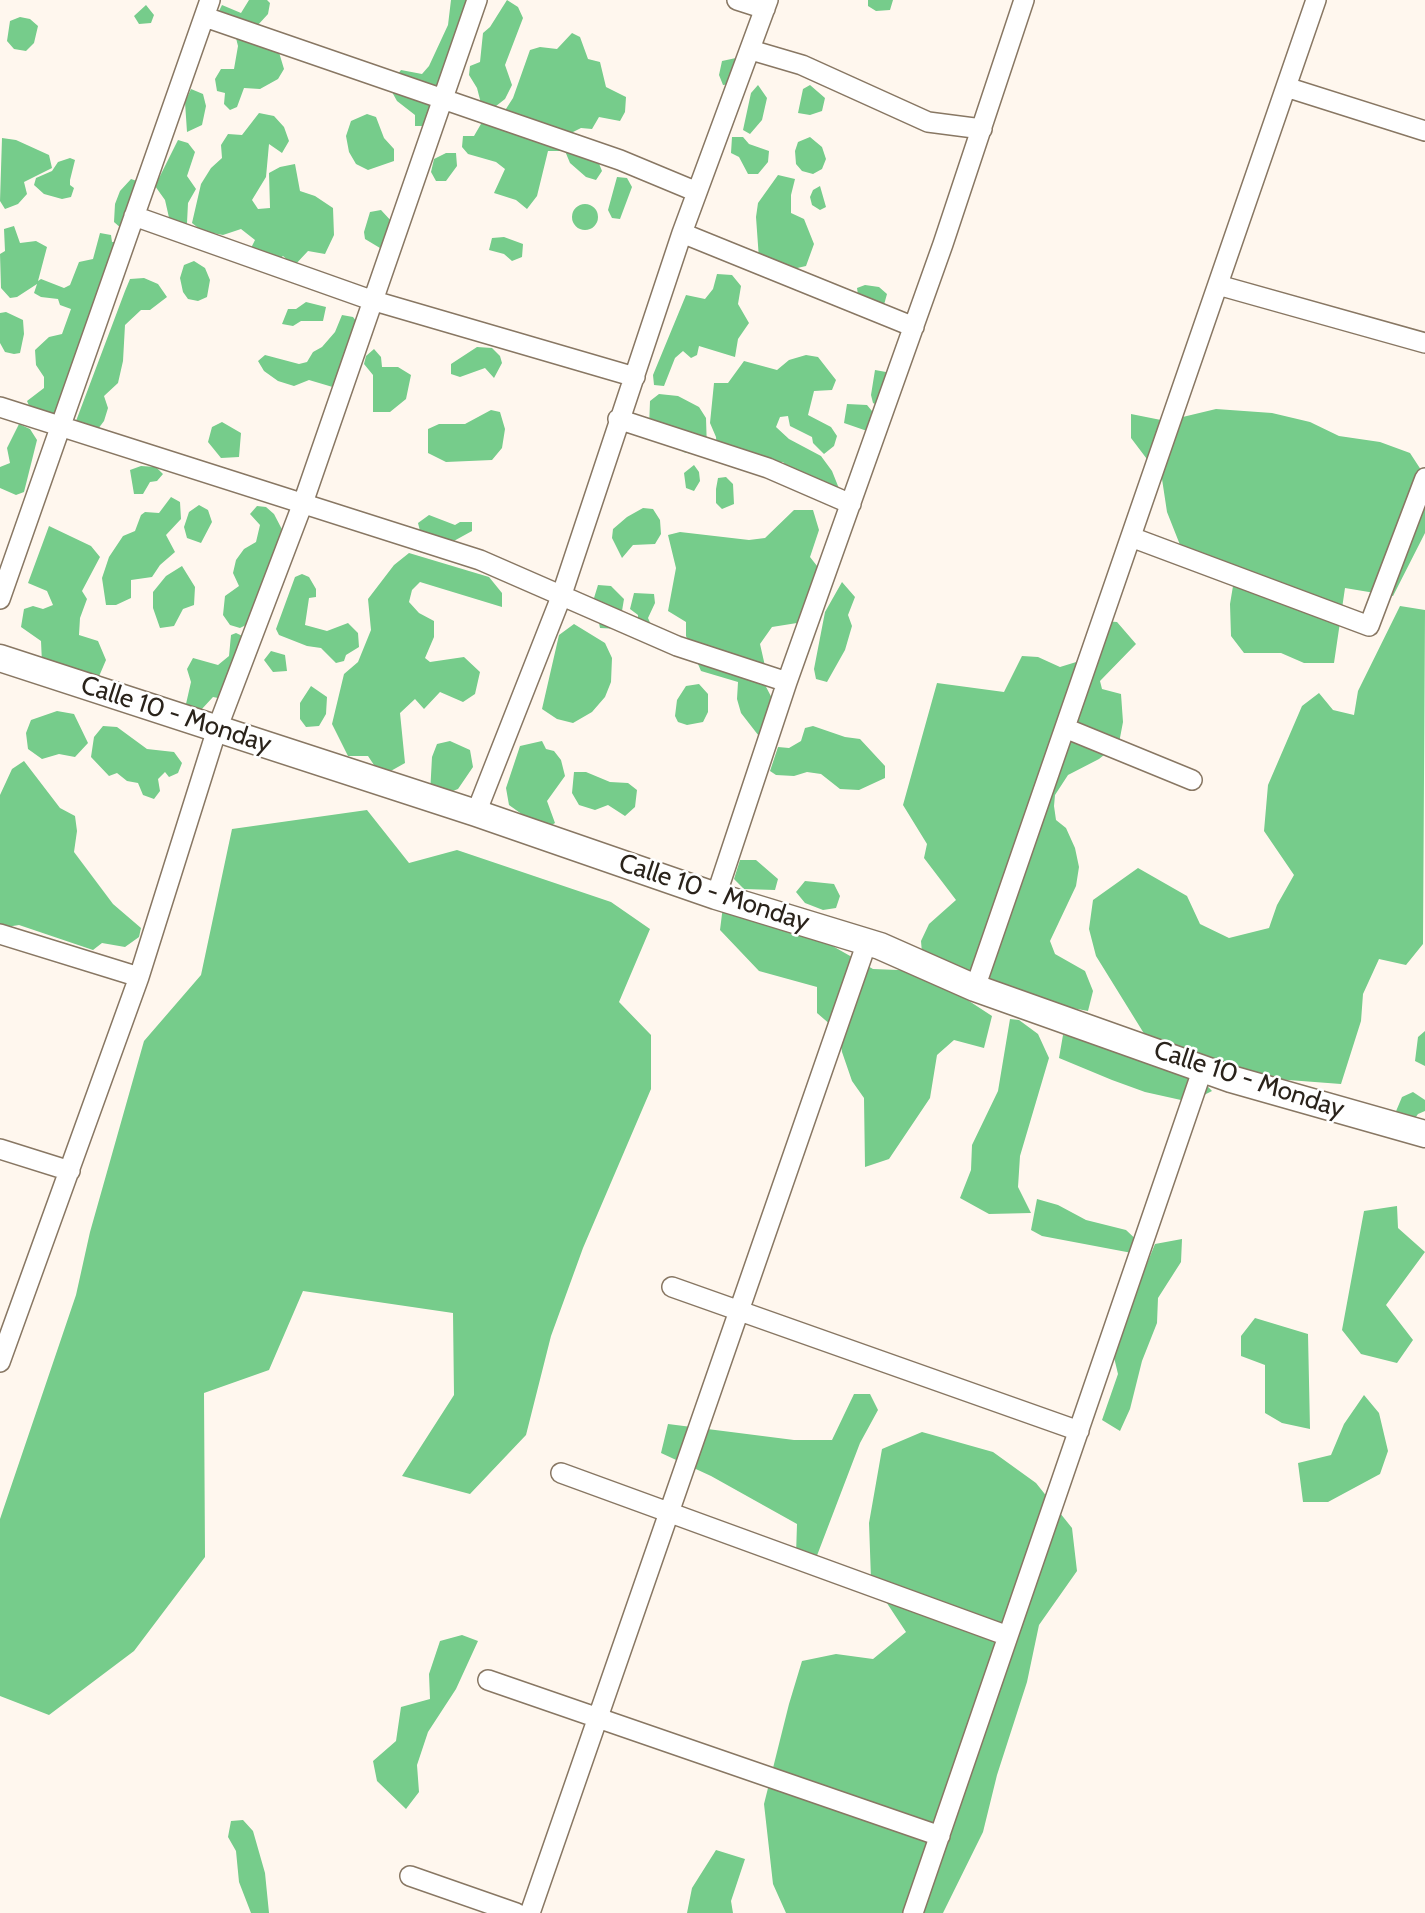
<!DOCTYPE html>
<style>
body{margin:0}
canvas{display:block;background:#fff7ee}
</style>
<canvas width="1425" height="1913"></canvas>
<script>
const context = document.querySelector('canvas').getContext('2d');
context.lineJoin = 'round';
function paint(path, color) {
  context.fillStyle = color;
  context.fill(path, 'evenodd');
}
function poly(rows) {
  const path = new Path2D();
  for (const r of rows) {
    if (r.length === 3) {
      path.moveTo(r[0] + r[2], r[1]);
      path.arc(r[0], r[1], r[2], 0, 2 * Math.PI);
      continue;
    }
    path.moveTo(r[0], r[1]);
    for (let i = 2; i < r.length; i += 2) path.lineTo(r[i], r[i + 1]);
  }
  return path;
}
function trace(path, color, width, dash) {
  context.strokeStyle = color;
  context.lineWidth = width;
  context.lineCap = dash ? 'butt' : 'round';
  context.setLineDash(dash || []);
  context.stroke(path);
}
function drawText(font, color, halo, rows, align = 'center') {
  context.font = font + ' Cabin,sans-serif';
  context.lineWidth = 5;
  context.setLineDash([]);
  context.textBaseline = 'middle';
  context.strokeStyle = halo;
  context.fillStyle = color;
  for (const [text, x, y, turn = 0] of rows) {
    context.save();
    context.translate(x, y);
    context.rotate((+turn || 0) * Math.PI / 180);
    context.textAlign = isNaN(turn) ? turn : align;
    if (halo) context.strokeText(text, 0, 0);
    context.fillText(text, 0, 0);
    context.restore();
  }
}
paint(poly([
 [249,0,267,0,270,3,268,14,257,26,278,49,284,69,278,79,260,89,244,88,237,107,230,110,224,104,225,93,217,91,215,79,221,69,234,69,238,46,235,34,218,13,222,5,241,13],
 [451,0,479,0,424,126,415,126,415,115,397,101,392,92,394,79,401,70,422,74,429,66,448,25],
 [507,0,518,7,523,18,505,65,512,85,505,99,491,110,483,111,477,88,469,75,470,66,480,62,483,33,490,27],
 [868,0,893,0,890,10,876,11,868,6],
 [146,5,154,15,151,23,139,24,134,16],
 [20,17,30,19,38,26,34,43,26,51,14,49,7,41,10,21],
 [572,33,580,37,588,59,600,62,606,87,626,97,625,112,620,121,599,117,592,129,581,128,571,133,598,161,602,171,596,180,586,177,570,163,565,151,548,151,537,196,527,209,516,200,494,193,505,169,496,162,468,154,462,147,463,136,474,136,485,117,504,112,513,98,530,50,540,47,557,49],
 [736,58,744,62,732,84,723,85,719,75,722,61],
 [758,85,767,98,762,120,750,134,743,130,751,93],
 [810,85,825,98,822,111,810,115,798,113,803,89],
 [191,89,203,94,206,106,202,125,187,132,185,102],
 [259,113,274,116,284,127,289,141,282,153,269,144,266,177,252,200,258,209,270,208,269,173,280,167,295,164,300,191,315,196,333,208,334,235,325,254,308,251,294,266,283,256,274,264,249,252,255,240,241,229,223,235,202,231,192,223,201,184,211,168,222,158,221,145,228,134,242,135],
 [367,114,376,117,384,138,394,149,394,161,368,170,356,164,349,152,346,136,351,121],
 [732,137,743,137,749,144,769,151,768,162,758,174,748,174,739,157,731,153],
 [810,137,822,147,826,159,822,169,813,174,802,171,796,164,795,151,798,142],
 [2,138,16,140,49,155,52,168,24,182,27,194,18,204,5,209,0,201],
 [178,140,188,143,195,152,187,176,196,189,188,203,187,223,178,224,170,222,165,200,155,186],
 [446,153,456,153,457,166,446,181,436,181,431,172,434,159],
 [70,158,75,160,70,180,70,185,74,188,71,197,62,199,44,194,34,185,36,178,52,171,58,162],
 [778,175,795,179,791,195,791,213,804,219,814,244,806,266,780,272,759,259,756,217,758,203],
 [617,177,627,178,632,187,620,219,612,218,608,210],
 [131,179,149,185,147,210,136,222,122,229,114,222,115,204,120,191],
 [820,186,826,207,820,210,812,205,810,197,813,190],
 [585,217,13],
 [381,210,393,223,388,244,380,248,365,239,364,232,370,212],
 [14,226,20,243,36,241,47,247,38,281,41,279,64,288,70,285,79,262,93,259,100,233,111,235,112,242,121,242,67,426,30,408,27,401,44,388,44,377,36,365,35,350,49,337,62,334,71,309,60,305,58,299,41,297,34,293,37,284,17,297,10,298,1,288,0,254,5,251,4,229],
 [504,237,523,244,522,257,512,261,504,254,489,250,492,238],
 [194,261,205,268,210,280,207,297,198,301,188,299,183,292,180,278,184,265],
 [717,274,732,275,741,286,738,304,749,323,738,339,735,357,699,346,697,355,691,358,683,351,675,358,664,386,654,385,653,375,686,295,705,299,713,289],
 [144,278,158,284,167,297,150,310,141,310,125,325,123,361,118,383,104,396,108,408,104,421,98,429,73,429,125,291,130,279],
 [865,285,879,287,887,294,880,319,872,321,861,315,857,288],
 [306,302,326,307,323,321,301,321,293,326,282,324,288,309,296,309],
 [6,312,23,320,24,334,20,353,14,354,5,352,0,343,0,313],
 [342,315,353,317,360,326,336,388,309,380,294,386,278,381,264,371,258,361,265,355,299,364,307,362,313,352,322,347,335,332],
 [477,347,492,348,500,356,502,363,494,378,485,368,460,377,451,374,451,364],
 [374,349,381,357,382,367,398,367,411,375,406,399,390,412,373,412,373,375,364,364,366,356],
 [806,355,818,357,836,380,832,390,814,391,808,415,831,427,837,436,834,446,824,454,813,443,812,437,790,426,788,416,780,417,776,427,789,439,821,456,832,471,840,491,790,471,783,462,755,462,717,450,716,437,710,423,714,383,728,383,744,361,777,370,789,360],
 [875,370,886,372,897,392,881,407,873,403,871,395],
 [659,394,678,396,699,407,706,418,707,450,697,455,683,452,679,442,649,428,650,401],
 [847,404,867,405,882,423,870,432,844,423],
 [1216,409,1272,413,1310,422,1339,436,1380,442,1410,453,1425,476,1425,533,1393,596,1345,588,1334,663,1304,663,1281,653,1244,653,1231,636,1230,604,1235,574,1184,555,1167,512,1162,479,1131,438,1131,414,1166,421],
 [491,410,500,412,505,429,502,448,492,460,446,462,428,453,428,429,439,424,465,424],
 [222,422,241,433,239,457,221,458,208,442,212,427],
 [19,424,30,429,37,440,24,492,16,495,0,488,0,467,10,463,7,448],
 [694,465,699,472,700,481,694,491,686,488,684,473],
 [141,466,156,467,163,474,157,481,150,482,143,494,134,494,130,470],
 [726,477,733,484,734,504,722,509,716,503,716,489,718,478],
 [171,497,180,502,181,519,166,535,175,552,160,565,152,577,131,580,131,598,116,605,106,605,102,578,109,557,123,536,135,531,141,515,145,512,159,513],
 [199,505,208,510,212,522,201,543,187,538,184,527,189,512],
 [257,506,266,507,274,514,288,541,256,620,240,628,230,625,223,615,225,596,239,586,233,573,236,560,244,549,256,542,260,525,250,514],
 [643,508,653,509,660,520,661,534,655,544,633,545,622,558,612,538,613,529,627,517],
 [794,510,813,510,819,530,810,557,828,580,820,606,797,623,772,627,760,644,765,666,764,683,775,704,762,740,741,713,737,699,738,682,701,671,686,636,686,622,668,611,676,568,668,535,680,532,749,540,765,538],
 [429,515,455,525,460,522,472,522,472,531,452,542,423,543,418,523],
 [49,526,91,546,100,557,82,591,87,599,80,618,79,635,98,641,106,660,97,681,42,663,41,641,21,627,24,609,33,606,43,609,53,605,47,591,28,583],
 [409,553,489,577,502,593,502,607,420,582,412,590,409,602,419,613,434,621,434,637,425,658,430,662,464,657,480,672,475,694,463,702,440,692,424,709,415,699,400,713,405,763,389,772,378,771,368,756,348,756,332,724,344,674,358,662,371,630,368,599,394,565],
 [182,566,195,587,194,605,183,609,174,626,160,628,153,608,153,592,166,576],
 [302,574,309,577,316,589,316,597,309,598,305,625,327,631,348,623,358,633,359,647,346,655,344,661,336,663,321,648,307,646,279,635,276,629,295,577],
 [842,582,855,597,848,615,852,626,845,650,827,682,816,679,814,669,825,612],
 [598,585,611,586,624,599,619,629,600,628,594,598],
 [634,593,654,594,655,603,648,618,652,627,637,635,638,615,630,609],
 [1400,606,1425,610,1423,944,1406,965,1379,959,1363,994,1361,1021,1341,1084,1275,1079,1148,1040,1096,956,1089,929,1093,900,1138,868,1187,896,1200,924,1229,938,1269,928,1277,905,1294,875,1264,831,1268,785,1302,706,1319,693,1333,710,1354,715,1358,691],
 [1104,621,1117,622,1136,644,1100,681,1102,689,1121,694,1123,722,1119,743,1099,759,1068,775,1055,795,1054,806,1056,820,1066,828,1075,848,1079,867,1076,886,1050,941,1055,954,1085,971,1093,991,1088,1011,998,994,922,953,921,941,929,924,956,900,924,858,927,844,903,805,937,683,1004,692,1022,656,1038,657,1060,667,1086,659],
 [574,624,605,643,612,658,611,682,605,697,592,712,573,723,557,719,542,709,559,635],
 [236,633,249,639,237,666,229,669,234,683,223,699,213,697,201,710,193,710,186,704,191,682,187,669,193,658,218,665,229,656,231,635],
 [271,651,285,655,287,671,273,672,264,660],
 [699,684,708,694,708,712,703,722,687,725,678,722,675,716,677,700,686,686],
 [311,686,327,697,326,714,319,726,306,727,300,719,300,703],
 [57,711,74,714,88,743,75,757,59,754,42,759,28,749,26,733,31,720],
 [103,726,117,727,147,749,174,752,182,763,178,773,169,777,165,772,158,779,160,791,154,799,143,795,138,783,127,781,117,773,109,776,91,757,94,737],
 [813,726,845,737,860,739,885,766,885,778,859,790,840,789,821,774,807,772,794,776,776,775,770,771,778,747,789,748,801,741,805,728],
 [450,741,470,750,473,767,458,789,440,796,430,794,432,757,437,744],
 [542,741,546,749,554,751,561,760,565,776,547,801,555,823,544,830,509,805,506,788,520,746],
 [24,761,60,808,75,816,77,831,74,852,113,904,141,928,139,937,125,947,102,943,93,950,19,925,0,928,0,795,12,769],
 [574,772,586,772,610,782,628,783,637,790,635,807,625,816,608,805,595,810,579,805,572,793],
 [367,810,409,863,457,850,611,902,650,929,619,1002,651,1035,651,1089,583,1248,551,1336,526,1435,470,1494,402,1476,454,1395,453,1313,303,1291,269,1370,204,1393,205,1557,134,1651,49,1715,0,1696,0,1519,76,1295,90,1232,144,1041,201,975,232,829],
 [740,860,756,860,778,879,775,890,744,889,734,879],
 [805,881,834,884,840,896,836,908,823,910,805,903,796,892],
 [723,906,822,940,873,969,923,971,992,1016,984,1048,954,1040,937,1055,930,1098,889,1159,865,1167,864,1098,852,1081,842,1052,839,1032,817,1013,817,987,759,971,720,930],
 [1010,1019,1019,1020,1038,1034,1049,1058,1020,1156,1018,1187,1031,1213,989,1214,960,1198,971,1170,972,1145,998,1091],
 [1425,1031,1425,1066,1415,1061,1418,1037],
 [1063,1035,1102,1040,1195,1073,1212,1091,1190,1102,1145,1092,1112,1080,1059,1058],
 [1413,1092,1425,1100,1425,1111,1418,1114,1407,1129,1394,1116,1402,1097],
 [1037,1199,1058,1205,1086,1220,1126,1230,1142,1245,1132,1253,1042,1236,1031,1230],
 [1397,1206,1398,1228,1425,1252,1386,1305,1413,1340,1397,1363,1361,1354,1342,1330,1364,1211],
 [1182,1239,1181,1262,1158,1298,1157,1323,1142,1361,1130,1409,1120,1431,1102,1420,1118,1374,1112,1349,1155,1244],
 [1255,1318,1308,1334,1310,1429,1282,1423,1265,1413,1265,1365,1241,1356,1241,1336],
 [854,1394,870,1394,878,1410,860,1443,813,1566,796,1555,797,1524,711,1476,661,1453,668,1424,794,1440,832,1440],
 [1364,1395,1379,1413,1388,1451,1380,1474,1328,1502,1303,1502,1298,1463,1331,1455,1344,1424],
 [922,1432,993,1452,1036,1483,1072,1528,1077,1571,1039,1625,1027,1682,997,1775,983,1832,943,1913,786,1913,773,1884,764,1804,789,1704,802,1661,836,1654,873,1659,906,1632,871,1579,869,1523,882,1449],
 [462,1635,478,1641,456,1689,428,1732,417,1765,419,1792,406,1809,377,1781,373,1761,396,1741,401,1707,430,1699,429,1674,440,1641],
 [243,1820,253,1831,265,1873,269,1913,251,1913,239,1882,236,1851,228,1837,231,1821],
 [716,1850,745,1859,731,1901,733,1913,687,1913,692,1888]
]), '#76cc8b');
const street = poly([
 [737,0,765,9],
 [205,17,620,160,697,192],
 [751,50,802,65,928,122,982,129],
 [1286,87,1425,131],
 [134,216,371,300,635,377],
 [682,233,914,327],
 [1218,285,1425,343],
 [0,407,480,560,677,646,787,682],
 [618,419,768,468,851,504],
 [1131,537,1369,626,1425,478],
 [0,599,210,0],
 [1065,728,1192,780],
 [476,813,561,597,682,233,768,0],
 [716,896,787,682,943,244,1024,0],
 [0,934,139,977],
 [975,988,1316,0],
 [0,1149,70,1171],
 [672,1287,1079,1431],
 [0,1362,139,977,217,729,303,503,477,0],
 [561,1473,1008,1636],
 [488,1680,940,1836],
 [410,1876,516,1913],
 [530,1913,867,942],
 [913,1913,1203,1068]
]);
const secondary = poly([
 [0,658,476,813,716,896,880,946,975,988,1231,1079,1425,1134]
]);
trace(street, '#887763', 22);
trace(secondary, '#887763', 29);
trace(street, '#fff', 19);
trace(secondary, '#fff', 26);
drawText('26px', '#2a231b', '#fff', [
 ["Calle 10 - Monday",176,715,18],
 ["Calle 10 - Monday",714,893,18],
 ["Calle 10 - Monday",1249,1080,18]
]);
</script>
